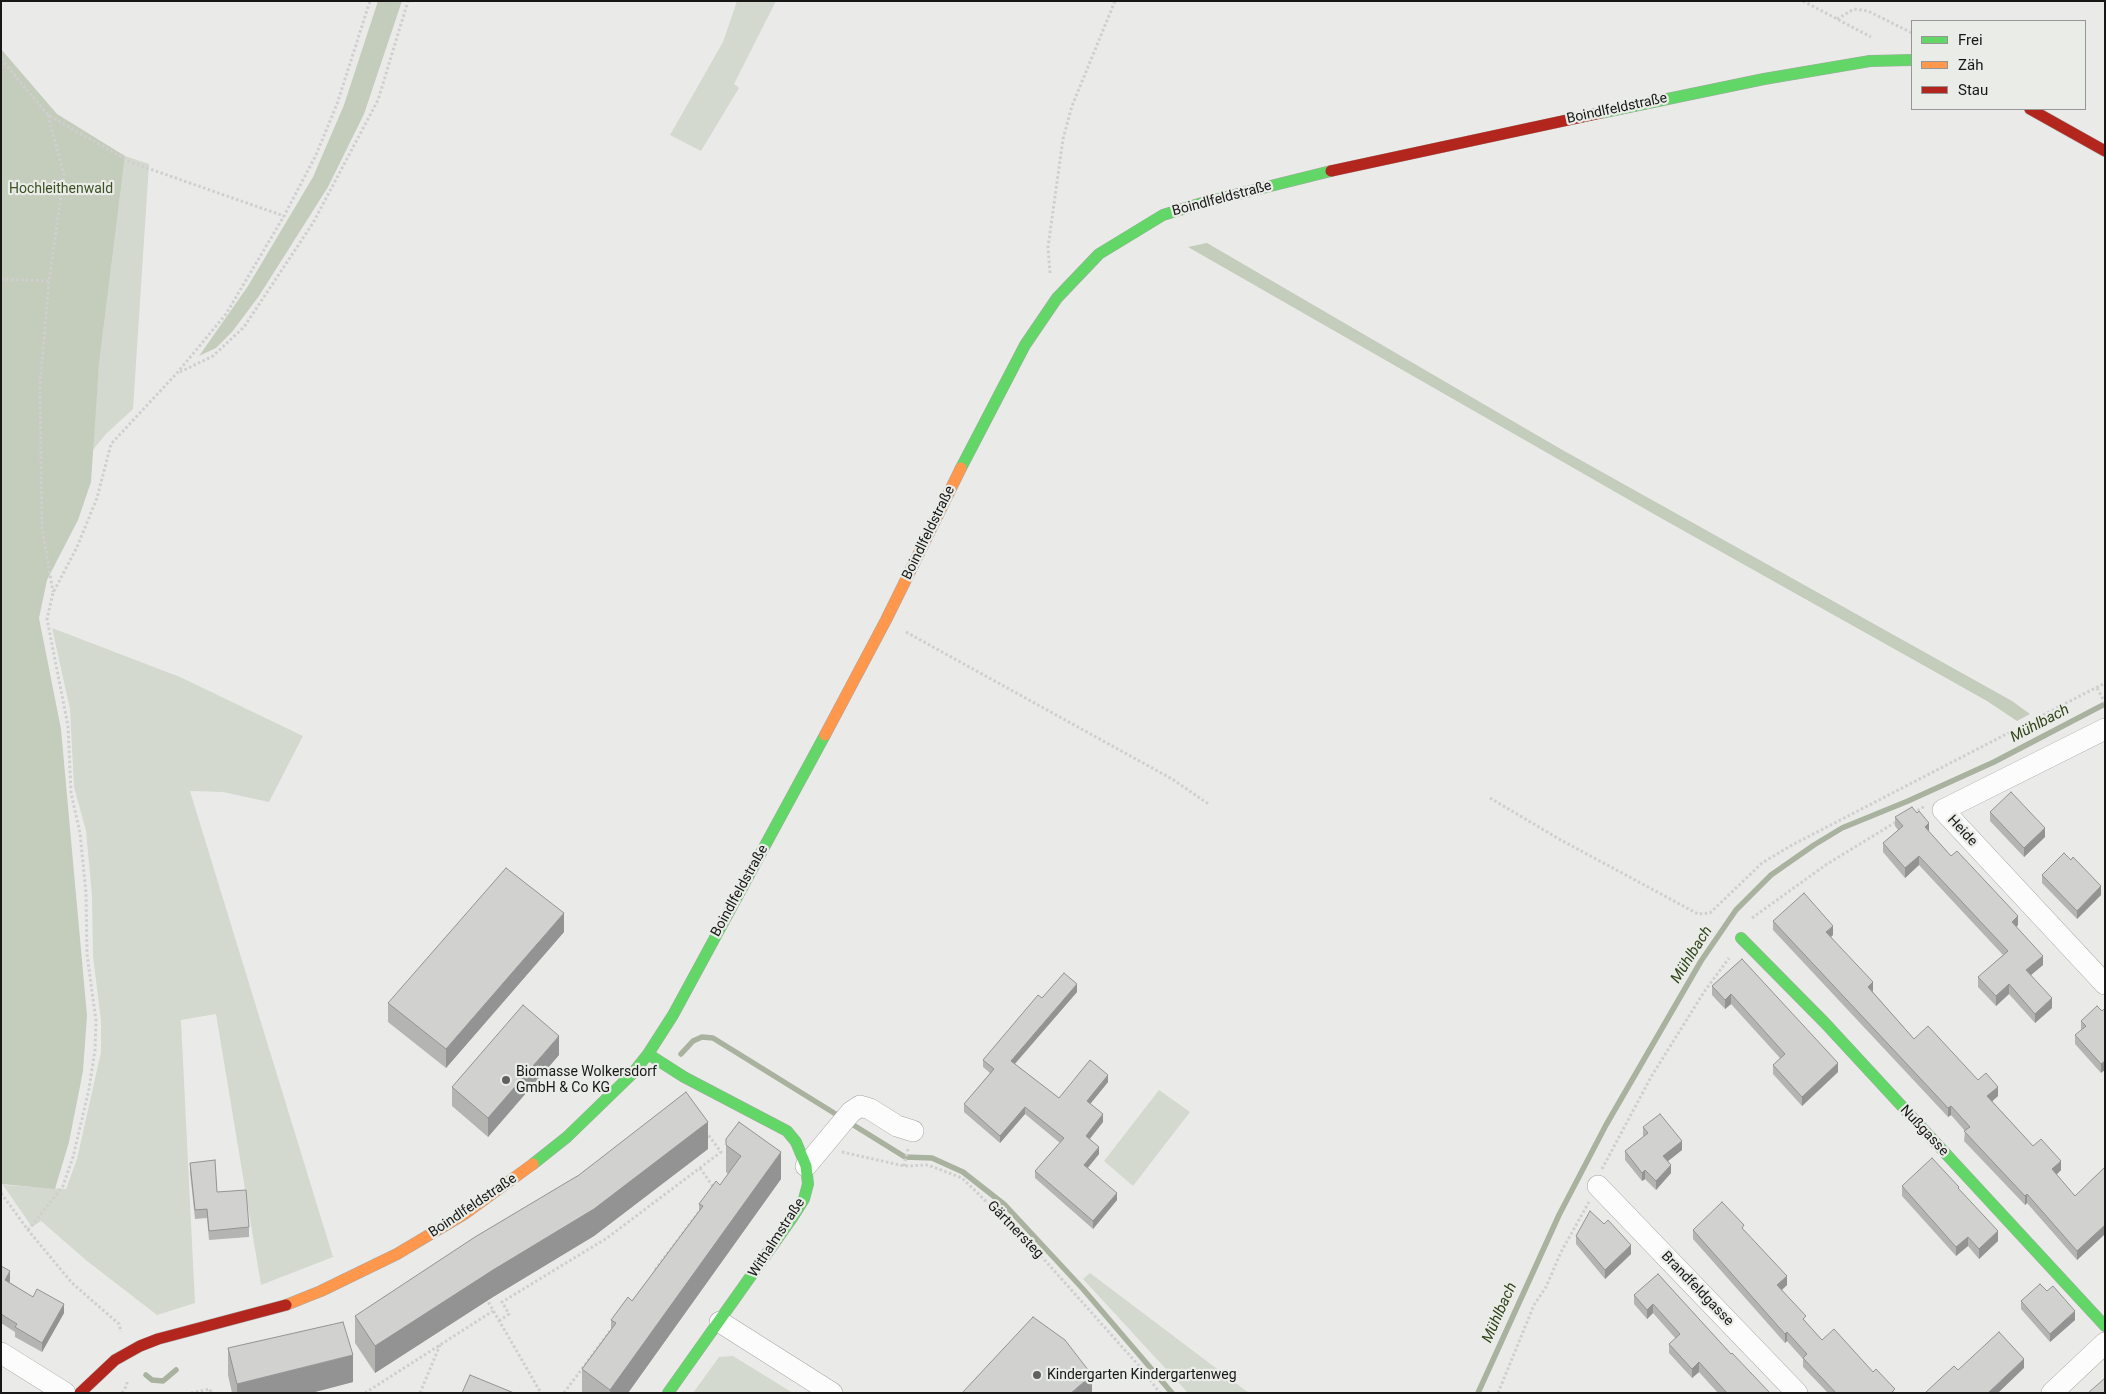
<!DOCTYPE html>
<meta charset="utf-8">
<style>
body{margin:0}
#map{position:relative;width:2106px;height:1394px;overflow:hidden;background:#eaebe9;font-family:Roboto,sans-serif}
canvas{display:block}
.frame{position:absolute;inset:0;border:2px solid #171816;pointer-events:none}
.legend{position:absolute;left:1911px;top:20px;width:175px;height:90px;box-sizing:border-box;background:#eaece8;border:1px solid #969794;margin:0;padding:6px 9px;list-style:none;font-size:15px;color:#171816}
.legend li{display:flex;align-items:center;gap:10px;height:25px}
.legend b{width:25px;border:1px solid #969794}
</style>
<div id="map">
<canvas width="2106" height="1394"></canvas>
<div class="frame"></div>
<ul class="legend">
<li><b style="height:6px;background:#63d668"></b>Frei</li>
<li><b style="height:6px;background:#ff974d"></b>Zäh</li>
<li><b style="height:6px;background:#b3261e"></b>Stau</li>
</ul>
</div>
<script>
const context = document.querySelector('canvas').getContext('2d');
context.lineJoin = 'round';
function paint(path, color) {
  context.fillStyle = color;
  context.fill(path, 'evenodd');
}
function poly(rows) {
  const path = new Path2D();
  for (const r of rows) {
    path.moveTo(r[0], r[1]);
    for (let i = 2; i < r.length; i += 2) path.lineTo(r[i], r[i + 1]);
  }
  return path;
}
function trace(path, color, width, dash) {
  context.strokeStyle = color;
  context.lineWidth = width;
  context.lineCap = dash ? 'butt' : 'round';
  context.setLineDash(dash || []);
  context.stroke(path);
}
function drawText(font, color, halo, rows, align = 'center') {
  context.font = font + ' Roboto,sans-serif';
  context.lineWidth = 4.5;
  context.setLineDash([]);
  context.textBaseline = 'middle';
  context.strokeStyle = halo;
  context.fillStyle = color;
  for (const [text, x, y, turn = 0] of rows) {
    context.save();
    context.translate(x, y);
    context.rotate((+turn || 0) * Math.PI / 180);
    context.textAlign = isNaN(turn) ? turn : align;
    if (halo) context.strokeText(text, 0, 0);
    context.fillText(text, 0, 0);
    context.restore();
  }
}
paint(poly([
 [737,1,776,1,734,84,739,88,701,151,670,135,723,42],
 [125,156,149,164,133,409,106,434,92,451,99,364],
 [52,628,180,677,303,736,269,802,223,792,190,791,333,1257,261,1285,216,1014,181,1020,195,1303,157,1315,87,1261,41,1221,32,1227,3,1185,66,1189,77,1159,101,1052,101,1021,93,956,92,895,86,831,74,787,70,709],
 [1159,1090,1190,1112,1133,1186,1104,1161],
 [1090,1273,1249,1393,1188,1393,1083,1279],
 [733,1356,793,1393,693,1393,719,1357]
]), '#d3d9ce');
paint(poly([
 [378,1,402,1,364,114,328,187,259,296,232,332,216,348,199,356,248,286,313,177,344,105],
 [1,49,57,114,125,156,99,364,91,482,78,520,47,580,39,618,61,729,87,1016,83,1071,69,1142,55,1189,1,1184],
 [1207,243,1559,448,2012,701,2030,714,2017,721,1987,701,1652,513,1188,247]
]), '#c4ccbc');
trace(poly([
 [681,1054,693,1041,702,1037,713,1038,905,1157,932,1158,963,1172,1005,1205,1083,1289,1172,1393],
 [146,1375,152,1380,163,1381,176,1370],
 [1478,1393,1559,1215,1606,1125,1701,961,1736,910,1771,875,1814,845,1842,828,1908,801,1994,762,2105,704]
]), '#a8b29e', 5.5);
const street = poly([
 [2105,729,1943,810,2105,984],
 [806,1166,851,1112,860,1106,870,1109,897,1126,913,1131],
 [1598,1186,1797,1393],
 [720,1322,832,1393],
 [1,1353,65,1393],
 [2052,1393,2105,1343]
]);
const fast = poly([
 [1600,113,1764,79,1870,61,1912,60],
 [961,468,1025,345,1057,298,1099,254,1163,215,1202,203,1331,171],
 [1741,938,1825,1023,2105,1326],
 [648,1054,684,1077,787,1131,796,1142,806,1166,808,1184,804,1199,792,1218,668,1393],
 [533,1164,567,1137,633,1073,648,1054,673,1015,825,735]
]);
const slow = poly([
 [825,735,886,620,961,468],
 [286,1305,321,1291,397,1254,466,1213,533,1164]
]);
const jam = poly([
 [2030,109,2105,151],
 [1331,171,1600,113],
 [80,1393,115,1360,140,1346,158,1339,286,1305]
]);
trace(street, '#a6a7a5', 22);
trace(fast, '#a6a7a5', 12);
trace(slow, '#a6a7a5', 12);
trace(jam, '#a6a7a5', 12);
trace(poly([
 [1803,1,1871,37],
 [1837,19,1854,9,1868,11,1912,33],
 [1,59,48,115,130,162,284,216],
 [48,115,64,175,49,281,40,385,42,527,53,592],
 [1050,273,1048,247,1063,139,1072,106,1115,1],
 [1,279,49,281],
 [180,372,213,356,244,327,313,223,378,100,408,1],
 [906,632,1172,779,1210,805],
 [2097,688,2105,703],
 [1490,798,1559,839,1698,914,1710,913,1762,863,1792,845,2105,683],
 [1913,813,1925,806],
 [1752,918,1827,864,1896,822],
 [842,1152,904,1166,928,1165,962,1178,1033,1247,1140,1367,1160,1393],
 [904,1166,908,1149],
 [700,1168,714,1188],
 [1602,1169,1651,1077,1704,992,1729,958],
 [1,1193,28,1230,72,1283,119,1324,121,1332],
 [28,1230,63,1186,73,1157,89,1089,95,1050,96,1021,87,954,86,893,80,833,71,793,68,726,47,619,53,593,77,547,97,498,111,444,177,373,226,314,284,216,316,155,337,104,370,1],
 [655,1270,701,1209],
 [486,1298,541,1393],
 [499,1321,509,1314,502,1302,607,1238,721,1152,706,1132],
 [122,1393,127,1385,127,1380],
 [191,1393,210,1389,211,1393],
 [365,1393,493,1311],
 [420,1393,440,1345],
 [564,1393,613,1327],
 [1498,1393,1534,1305,1546,1287,1561,1252,1589,1202]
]), '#cfcfcf', 3, [2.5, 2.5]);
trace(street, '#fcfcfc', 21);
trace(fast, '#63d668', 11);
trace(slow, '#ff974d', 11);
trace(jam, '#b3261e', 11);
paint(poly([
 [1990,812,2045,837,2024,857,1990,821],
 [1895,817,1929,832,1951,856,2018,925,2016,927,2043,965,2031,975,2052,1008,2035,1023,2009,994,1996,1006,1978,987,1978,977,2003,955,1919,865,1905,878,1883,852,1883,843,1898,830,1895,826],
 [2042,875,2101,895,2077,919,2042,883],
 [1773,921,1833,935,1831,937,1873,992,1914,1039,1978,1080,1998,1096,1992,1101,2033,1146,2061,1170,2056,1175,2075,1196,2105,1167,2105,1234,2077,1260,2027,1203,2025,1205,1964,1141,1965,1131,1951,1115,1948,1117,1773,930],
 [564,932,446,1068,388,1022,388,1003],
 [1742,959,1838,1072,1802,1106,1773,1074,1773,1065,1780,1058,1731,1004,1725,1009,1712,995,1712,986],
 [1077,992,1015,1064,1059,1098,1108,1082,1090,1104,1103,1122,1090,1139,1099,1154,1088,1168,1117,1200,1093,1229,1035,1178,1035,1171,1060,1143,1025,1114,1000,1143,964,1112,964,1104,990,1073,983,1067,983,1060,1042,998],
 [2102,1011,2101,1073,2075,1044,2075,1035,2081,1030,2081,1021],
 [559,1055,488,1137,452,1106,452,1087],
 [1643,1127,1682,1150,1668,1161,1671,1173,1656,1190,1645,1179,1642,1181,1625,1160,1625,1151,1643,1137],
 [726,1139,781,1179,628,1393,582,1393,582,1369,611,1329,611,1320,632,1301,699,1211,699,1204,720,1185,728,1174,726,1172],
 [708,1149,594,1236,493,1297,375,1373,355,1343,355,1316],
 [190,1163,249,1227,249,1237,209,1240,207,1218,195,1219,190,1172],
 [1902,1186,1959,1190,1998,1241,1979,1259,1968,1246,1956,1256,1902,1196],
 [1693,1230,1744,1230,1787,1285,1782,1290,1806,1322,1822,1340,1873,1372,1895,1393,1828,1393,1803,1367,1803,1359,1787,1341,1785,1343,1693,1239],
 [1576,1236,1631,1254,1605,1279,1576,1244],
 [1,1266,10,1281,9,1282,33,1297,64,1313,42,1352,15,1337,15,1332,1,1323],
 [1658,1274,1731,1354,1770,1393,1718,1393,1699,1372,1692,1378,1669,1353,1669,1344,1676,1339,1653,1313,1647,1319,1634,1304,1634,1295],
 [2021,1301,2075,1320,2050,1342,2021,1309],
 [228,1348,353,1382,311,1393,232,1393,228,1375]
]), '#b4b5b3');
paint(poly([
 [1929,823,1929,832,1925,827],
 [2045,828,2045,837,2024,857,2024,848],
 [1919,856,1919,865,1905,878,1905,868],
 [2101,886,2101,895,2077,919,2077,911],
 [564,913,564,932,446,1068,446,1049],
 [2018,916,2018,925,2012,931,2012,922],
 [1833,926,1833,935,1826,941,1826,932],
 [2043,956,2043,965,2026,979,2026,970],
 [1873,982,1873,992,1868,987],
 [1077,984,1077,992,1011,1068,1011,1061],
 [2009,984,2009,994,1996,1006,1996,996],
 [1731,994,1731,1004,1725,1009,1725,1000],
 [2052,998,2052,1008,2035,1023,2035,1014],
 [559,1036,559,1055,488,1137,488,1118],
 [2105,1061,2105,1070,2101,1073,2101,1064],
 [1838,1063,1838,1072,1802,1106,1802,1097],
 [1108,1075,1108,1082,1087,1108,1087,1101],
 [1998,1087,1998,1096,1987,1106,1987,1096],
 [1951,1106,1951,1115,1948,1117,1948,1108],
 [1025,1107,1025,1114,1000,1143,1000,1136],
 [1103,1114,1103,1122,1086,1143,1086,1136],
 [708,1122,708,1149,594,1236,493,1297,375,1373,375,1346],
 [1682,1141,1682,1150,1663,1165,1663,1156],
 [1099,1147,1099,1154,1084,1172,1084,1165],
 [781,1152,781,1179,628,1393,610,1393,610,1390],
 [2061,1161,2061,1170,2052,1179,2052,1169],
 [1671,1165,1671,1173,1656,1190,1656,1181],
 [1645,1170,1645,1179,1642,1181,1642,1173],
 [1117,1193,1117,1200,1093,1229,1093,1221],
 [2027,1194,2027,1203,2025,1205,2025,1196],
 [2105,1225,2105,1234,2077,1260,2077,1251],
 [1998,1231,1998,1241,1979,1259,1979,1249],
 [1968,1237,1968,1246,1956,1256,1956,1247],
 [1631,1245,1631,1254,1605,1279,1605,1270],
 [10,1271,10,1281,5,1289,5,1280],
 [1787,1276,1787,1285,1777,1294,1777,1285],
 [64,1304,64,1313,42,1352,42,1343],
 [1653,1304,1653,1313,1647,1319,1647,1310],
 [2075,1311,2075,1320,2050,1342,2050,1334],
 [1787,1332,1787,1341,1785,1343,1785,1334],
 [353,1355,353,1382,311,1393,237,1393,237,1384],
 [2024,1359,2024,1368,1998,1393,1988,1393],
 [1699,1362,1699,1372,1692,1378,1692,1369],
 [1092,1375,1092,1393,1071,1393]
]), '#929392');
const building = poly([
 [2011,792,2045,828,2024,848,1990,812,2011,792],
 [1912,807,1917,813,1919,811,1929,823,1925,827,1951,856,1957,851,2018,916,2012,922,2043,956,2026,970,2052,998,2035,1014,2009,984,1996,996,1978,977,2008,951,1919,856,1905,868,1883,843,1903,826,1895,817,1912,807],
 [2064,853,2071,860,2073,857,2101,886,2077,911,2042,875,2064,853],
 [506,868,564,913,446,1049,388,1003,506,868],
 [1804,893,1833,926,1826,932,1873,982,1868,987,1914,1039,1928,1026,1978,1080,1986,1073,1998,1087,1987,1096,2033,1146,2041,1139,2061,1161,2052,1169,2075,1196,2105,1167,2105,1225,2077,1251,2027,1194,2025,1196,1964,1131,1970,1127,1951,1106,1948,1108,1773,921,1804,893],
 [1742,959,1838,1063,1802,1097,1773,1065,1785,1054,1731,994,1725,1000,1712,986,1742,959],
 [1064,973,1077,984,1011,1061,1059,1098,1090,1060,1108,1075,1087,1101,1103,1114,1086,1136,1099,1147,1084,1165,1117,1193,1093,1221,1035,1171,1064,1138,1025,1107,1000,1136,964,1104,994,1069,983,1060,1038,995,1042,998,1064,973],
 [523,1005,559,1036,488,1118,452,1087,523,1005],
 [2097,1006,2102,1011,2105,1008,2105,1061,2101,1064,2075,1035,2086,1026,2081,1021,2097,1006],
 [686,1092,708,1122,594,1209,493,1270,375,1346,355,1316,475,1237,579,1175,686,1092],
 [1660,1114,1682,1141,1663,1156,1671,1165,1656,1181,1645,1170,1642,1173,1625,1151,1648,1133,1643,1127,1660,1114],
 [739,1122,781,1152,610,1390,582,1369,616,1323,611,1320,628,1297,632,1301,703,1206,699,1204,716,1181,720,1185,741,1156,726,1145,726,1139,739,1122],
 [1932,1158,1959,1187,1958,1188,1998,1231,1979,1249,1968,1237,1956,1247,1902,1186,1932,1158],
 [215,1160,217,1192,246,1190,249,1227,209,1231,207,1209,195,1210,190,1163,215,1160],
 [1722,1202,1744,1225,1742,1228,1787,1276,1777,1285,1806,1316,1803,1319,1822,1340,1834,1329,1873,1372,1876,1369,1895,1389,1891,1393,1836,1393,1803,1358,1807,1354,1787,1332,1785,1334,1693,1230,1722,1202],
 [1590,1211,1604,1224,1608,1220,1631,1245,1605,1270,1576,1236,1590,1211],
 [1,1266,10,1271,5,1280,33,1297,37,1289,64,1304,42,1343,15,1327,17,1324,1,1314,1,1266],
 [1658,1274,1731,1354,1732,1353,1770,1393,1727,1393,1699,1362,1692,1369,1669,1344,1680,1334,1653,1304,1647,1310,1634,1295,1658,1274],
 [2040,1284,2047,1291,2053,1286,2075,1311,2050,1334,2021,1301,2040,1284],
 [1033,1317,1065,1340,1092,1375,1071,1393,962,1393,1033,1317],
 [343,1322,353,1355,237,1384,228,1348,343,1322],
 [1999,1332,2024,1359,1988,1393,1927,1393,1926,1392,1954,1366,1958,1370,1999,1332],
 [470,1375,514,1393,462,1393,470,1375],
 [2105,1378,2105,1393,2088,1393,2105,1378]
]);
paint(building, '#d1d2d0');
trace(building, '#929392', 1);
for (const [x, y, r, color] of [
 [506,1080,5,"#616260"],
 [1037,1375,5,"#616260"]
]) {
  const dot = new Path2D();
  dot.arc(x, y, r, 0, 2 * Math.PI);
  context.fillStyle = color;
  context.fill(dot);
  trace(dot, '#eaece8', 2);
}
drawText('14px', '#171816', '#eaece8', [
 ["Boindlfeldstraße",1617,109,-12],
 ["Boindlfeldstraße",1222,199,-15],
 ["Boindlfeldstraße",929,533,-64],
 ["Heide",1962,831,47],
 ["Boindlfeldstraße",740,891,-61],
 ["Nußgasse",1924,1131,47],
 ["Boindlfeldstraße",473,1206,-34],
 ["Gärtnersteg",1015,1230,46],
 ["Withalmstraße",777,1238,-57],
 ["Brandfeldgasse",1697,1289,46]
]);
drawText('14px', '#3c5024', '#eaece8', [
 ["Hochleithenwald",61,189]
]);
drawText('14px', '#171816', '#eaece8', [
 ["Biomasse Wolkersdorf",516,1072],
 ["GmbH & Co KG",516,1088],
 ["Kindergarten Kindergartenweg",1047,1375]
], 'left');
drawText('italic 15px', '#304418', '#eaece8', [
 ["Mühlbach",2040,724,-28],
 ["Mühlbach",1692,955,-58],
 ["Mühlbach",1500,1313,-66]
]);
</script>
